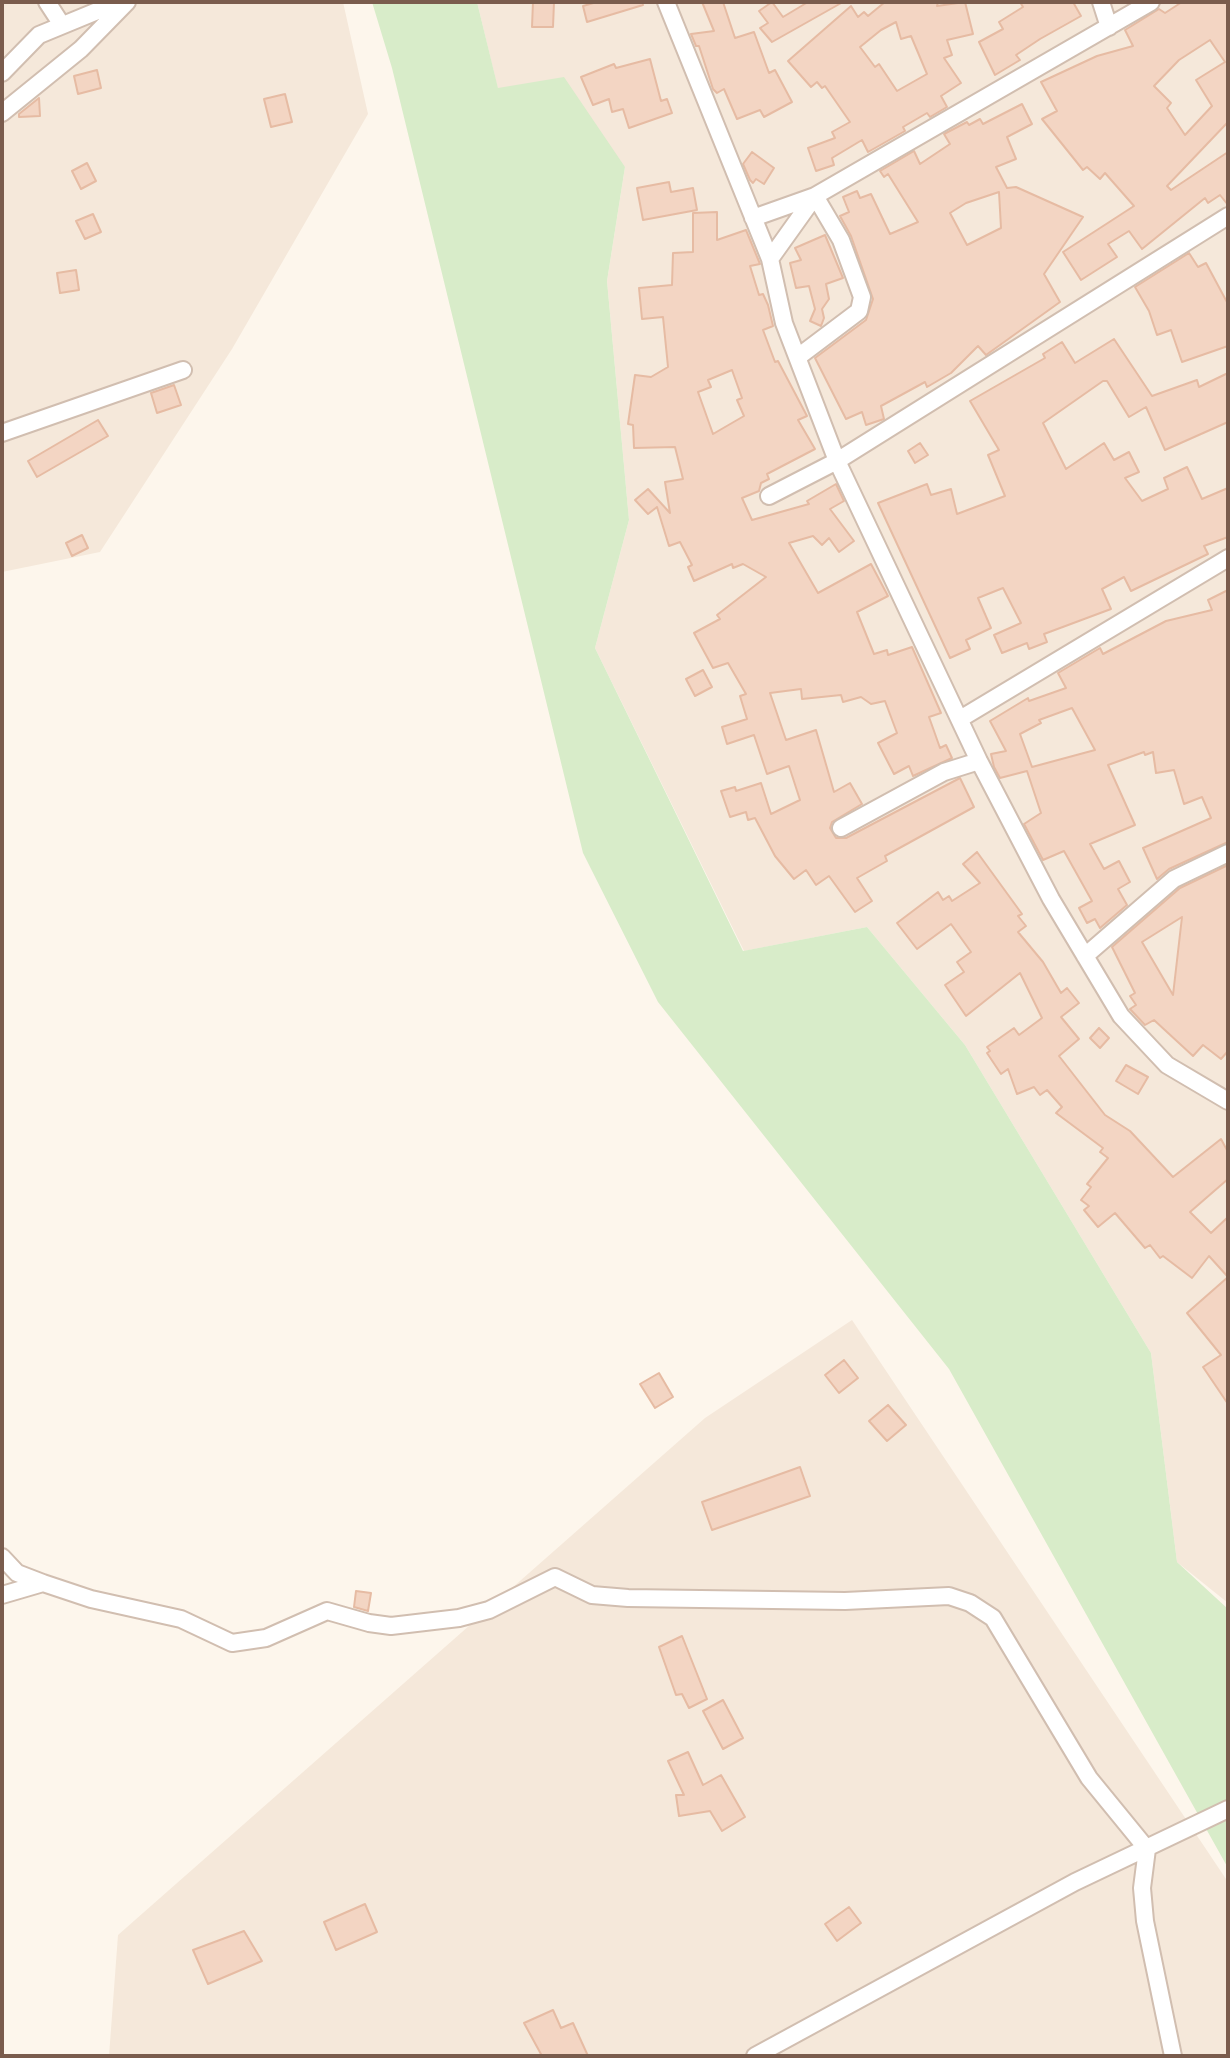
<!DOCTYPE html>
<style>
body{margin:0}
#map{position:relative;width:1230px;height:2058px;overflow:hidden;background:#fdf6ec;font-family:Manrope,sans-serif}
canvas{display:block}
.frame{position:absolute;inset:0;border:4px solid #7a5c4d;pointer-events:none}
</style>
<div id="map">
<canvas width="1230" height="2058"></canvas>
<div class="frame"></div>
</div>
<script>
const context = document.querySelector('canvas').getContext('2d');
context.lineJoin = 'round';
function paint(path, color) {
  context.fillStyle = color;
  context.fill(path, 'evenodd');
}
function poly(rows) {
  const path = new Path2D();
  for (const r of rows) {
    path.moveTo(r[0], r[1]);
    for (let i = 2; i < r.length; i += 2) path.lineTo(r[i], r[i + 1]);
  }
  return path;
}
function trace(path, color, width, dash) {
  context.strokeStyle = color;
  context.lineWidth = width;
  context.lineCap = dash ? 'butt' : 'round';
  context.setLineDash(dash || []);
  context.stroke(path);
}
paint(poly([
 [2,2,343,2,368,114,232,349,100,552,2,572],
 [477,2,1228,2,1228,1603,1177,1562,1151,1353,965,1045,867,927,744,951,595,648,629,520,607,281,625,167,498,89],
 [852,1320,1228,1882,1228,2056,109,2056,118,1935,705,1418]
]), '#f5e8da');
paint(poly([
 [372,2,477,2,498,88,564,77,625,167,607,281,629,520,595,648,743,951,867,927,965,1045,1151,1353,1177,1562,1228,1609,1228,1868,949,1369,658,1002,583,853,392,68]
]), '#d8ecc9');
const building = poly([
 [533,2,554,2,553,27,532,27,533,2],
 [597,2,642,2,643,5,587,22,583,6,597,2],
 [702,2,723,2,735,38,754,32,769,73,775,70,792,102,764,117,760,110,737,119,724,89,717,93,713,89,699,46,696,46,691,34,714,31,702,2],
 [772,2,783,17,808,2,843,2,772,42,760,28,768,23,759,11,772,2],
 [885,2,938,2,937,6,965,2,973,34,947,40,952,55,944,58,961,83,941,96,947,107,930,117,927,113,903,127,905,131,868,152,862,140,832,158,834,165,816,171,808,148,835,138,832,132,850,122,825,86,822,88,817,82,811,87,788,61,851,6,858,17,864,12,868,16,885,2],
 [896,22,901,39,911,36,927,74,897,91,879,64,875,67,860,47,881,30,896,22],
 [1020,2,1073,2,1081,16,1040,39,1016,55,1020,60,995,75,979,42,1003,29,999,22,1023,7,1020,2],
 [1182,2,1228,2,1228,122,1167,186,1171,190,1228,152,1228,205,1220,195,1208,203,1205,198,1142,249,1129,231,1108,244,1117,257,1081,280,1063,252,1134,206,1105,173,1100,179,1087,167,1083,170,1042,119,1057,111,1041,82,1097,56,1133,46,1125,30,1159,9,1165,13,1182,2],
 [1210,40,1225,62,1196,80,1212,106,1185,135,1167,108,1171,103,1154,86,1179,60,1210,40],
 [650,59,661,101,667,99,672,113,629,128,623,109,612,112,609,99,593,105,581,77,614,64,616,68,650,59],
 [97,70,101,88,78,94,74,76,97,70],
 [285,94,292,122,271,127,264,99,285,94],
 [39,98,40,116,19,117,19,114,39,98],
 [1022,104,1032,124,1007,137,1016,159,996,167,1007,188,1016,187,1083,217,1044,274,1060,302,986,355,978,346,951,373,927,387,925,382,881,406,884,419,866,425,862,412,846,419,815,358,866,320,873,299,851,236,840,216,849,212,843,197,857,191,860,198,871,194,890,234,918,222,888,174,884,177,880,171,914,151,920,164,950,144,944,134,967,122,969,125,980,119,983,124,1022,104],
 [999,192,1001,228,967,245,950,213,966,203,999,192],
 [752,152,774,168,764,184,756,179,753,183,750,180,743,164,752,152],
 [87,163,96,181,81,189,72,171,87,163],
 [669,182,671,192,693,188,697,210,643,220,637,188,669,182],
 [717,212,717,240,746,230,760,264,750,266,759,295,763,294,768,305,773,326,763,330,775,362,778,361,807,416,798,420,815,449,767,474,769,479,761,483,759,491,742,498,752,520,809,504,807,501,836,484,844,501,830,509,854,541,839,552,829,538,822,545,813,536,789,543,818,593,871,564,888,596,857,612,874,654,887,650,888,655,912,647,941,713,929,717,934,731,940,748,946,745,952,758,913,776,909,766,894,774,878,743,897,733,885,701,871,704,861,697,843,702,841,695,802,699,801,689,770,693,786,740,816,730,834,792,850,783,862,804,832,822,830,828,836,838,846,838,960,778,974,807,885,856,887,861,857,878,872,901,855,912,829,876,816,885,806,870,794,879,775,856,755,818,748,820,746,812,730,817,721,791,735,787,736,791,761,783,771,814,800,800,789,766,767,774,754,735,727,744,722,727,747,719,740,696,746,694,728,663,713,668,694,633,720,619,717,615,766,577,743,564,733,568,732,564,694,581,688,567,692,565,680,542,669,546,657,507,648,514,635,500,648,489,670,513,665,482,683,479,675,447,634,448,633,425,628,424,635,375,651,377,668,367,663,317,642,319,639,288,672,285,673,253,693,252,693,213,717,212],
 [732,370,742,398,737,400,744,416,713,434,698,392,711,387,708,380,732,370],
 [93,214,101,232,85,239,76,221,93,214],
 [825,235,843,278,826,284,829,299,822,309,824,318,821,326,810,321,815,309,809,286,796,288,790,263,801,260,795,248,825,235],
 [1189,253,1198,267,1206,263,1228,304,1228,346,1182,362,1171,330,1157,335,1149,311,1135,287,1189,253],
 [76,270,79,290,60,293,57,273,76,270],
 [1114,339,1152,396,1197,380,1199,387,1228,373,1228,422,1165,450,1146,407,1129,417,1107,381,1103,381,1043,423,1066,469,1104,443,1114,460,1129,452,1139,472,1125,478,1142,501,1168,489,1164,478,1187,467,1202,499,1228,488,1228,537,1204,546,1208,554,1131,591,1124,577,1102,589,1111,609,1044,634,1047,642,1029,649,1027,643,1002,653,994,635,1021,623,1003,588,978,598,991,628,966,640,970,649,950,658,878,503,927,484,931,495,951,489,957,514,1005,496,988,455,999,450,970,401,1045,358,1043,354,1062,342,1075,363,1114,339],
 [174,385,181,405,157,413,151,393,174,385],
 [98,420,108,436,37,477,28,461,98,420],
 [920,443,928,455,915,463,908,451,920,443],
 [82,535,88,548,72,556,66,543,82,535],
 [1228,590,1228,842,1169,869,1157,879,1143,848,1211,818,1202,797,1184,804,1174,770,1156,773,1153,752,1145,755,1144,752,1108,765,1135,825,1090,844,1104,869,1119,861,1130,882,1118,889,1127,905,1100,928,1095,919,1087,923,1079,908,1092,901,1064,851,1043,860,1024,824,1041,813,1027,771,1000,778,994,767,991,754,1006,751,990,721,1028,698,1029,701,1066,688,1058,673,1100,648,1103,654,1166,621,1212,610,1208,600,1228,590],
 [1072,708,1095,750,1032,767,1020,734,1041,723,1039,720,1072,708],
 [703,670,712,687,695,696,686,679,703,670],
 [977,852,1022,914,1018,916,1026,926,1018,932,1043,962,1061,993,1067,988,1079,1003,1061,1017,1079,1039,1059,1056,1105,1115,1130,1131,1173,1177,1221,1139,1228,1152,1228,1179,1190,1212,1211,1233,1228,1217,1228,1277,1209,1256,1192,1278,1163,1256,1160,1258,1150,1245,1145,1248,1115,1213,1098,1227,1084,1210,1089,1206,1081,1200,1091,1187,1087,1184,1108,1158,1100,1152,1103,1148,1056,1113,1062,1107,1047,1090,1040,1095,1034,1087,1017,1094,1008,1069,1001,1074,987,1053,990,1051,987,1047,1014,1028,1019,1035,1042,1018,1020,973,966,1016,945,985,964,972,957,962,971,952,951,924,917,949,897,923,938,892,943,900,949,896,952,901,980,883,963,864,977,852],
 [1228,865,1228,1051,1221,1059,1203,1045,1193,1056,1154,1020,1145,1025,1130,1009,1136,1005,1130,996,1135,993,1112,947,1180,888,1228,865],
 [1182,917,1173,995,1142,942,1182,917],
 [1099,1028,1109,1038,1100,1048,1090,1038,1099,1028],
 [1126,1065,1148,1077,1138,1094,1116,1081,1126,1065],
 [1228,1277,1228,1404,1203,1367,1221,1355,1187,1313,1228,1277],
 [844,1360,858,1378,839,1393,825,1375,844,1360],
 [659,1373,673,1397,655,1408,640,1384,659,1373],
 [888,1405,906,1425,887,1441,869,1421,888,1405],
 [800,1467,810,1496,712,1530,702,1502,800,1467],
 [356,1591,371,1593,368,1611,354,1607,356,1591],
 [682,1636,707,1699,689,1708,682,1694,676,1695,659,1647,682,1636],
 [723,1700,743,1738,723,1749,703,1711,723,1700],
 [688,1752,703,1785,721,1775,745,1817,722,1831,710,1811,679,1816,676,1795,684,1795,668,1761,688,1752],
 [365,1904,377,1932,336,1950,324,1922,365,1904],
 [849,1907,861,1923,837,1941,825,1924,849,1907],
 [244,1931,262,1961,208,1984,193,1950,244,1931],
 [553,2010,561,2028,573,2023,588,2056,542,2056,524,2023,553,2010]
]);
paint(building, '#f3d5c3');
trace(building, '#e6bba3', 2);
const street = poly([
 [47,2,62,25],
 [666,2,770,259,784,323,837,461,979,761,1051,899,1121,1016,1167,1065,1228,1101],
 [1101,2,1109,27],
 [2,73,39,35,119,2],
 [2,113,81,49,127,2],
 [753,218,815,196,841,240,862,297,859,311,798,357],
 [770,259,815,196,1151,2],
 [2,433,183,370],
 [769,496,837,461,1228,216],
 [960,719,1228,558],
 [841,828,944,772,979,761],
 [1085,956,1174,879,1228,853],
 [2,1557,17,1573,43,1583],
 [2,1595,43,1583,91,1599,181,1619,232,1643,266,1638,327,1611,369,1623,391,1626,459,1618,489,1610,555,1577,592,1595,628,1598,845,1601,949,1596,970,1603,993,1618,1089,1778,1147,1849,1142,1888,1145,1921,1173,2056],
 [755,2056,1075,1882,1228,1809]
]);
trace(street, '#d1beb0', 20);
trace(street, '#fff', 16);
</script>
